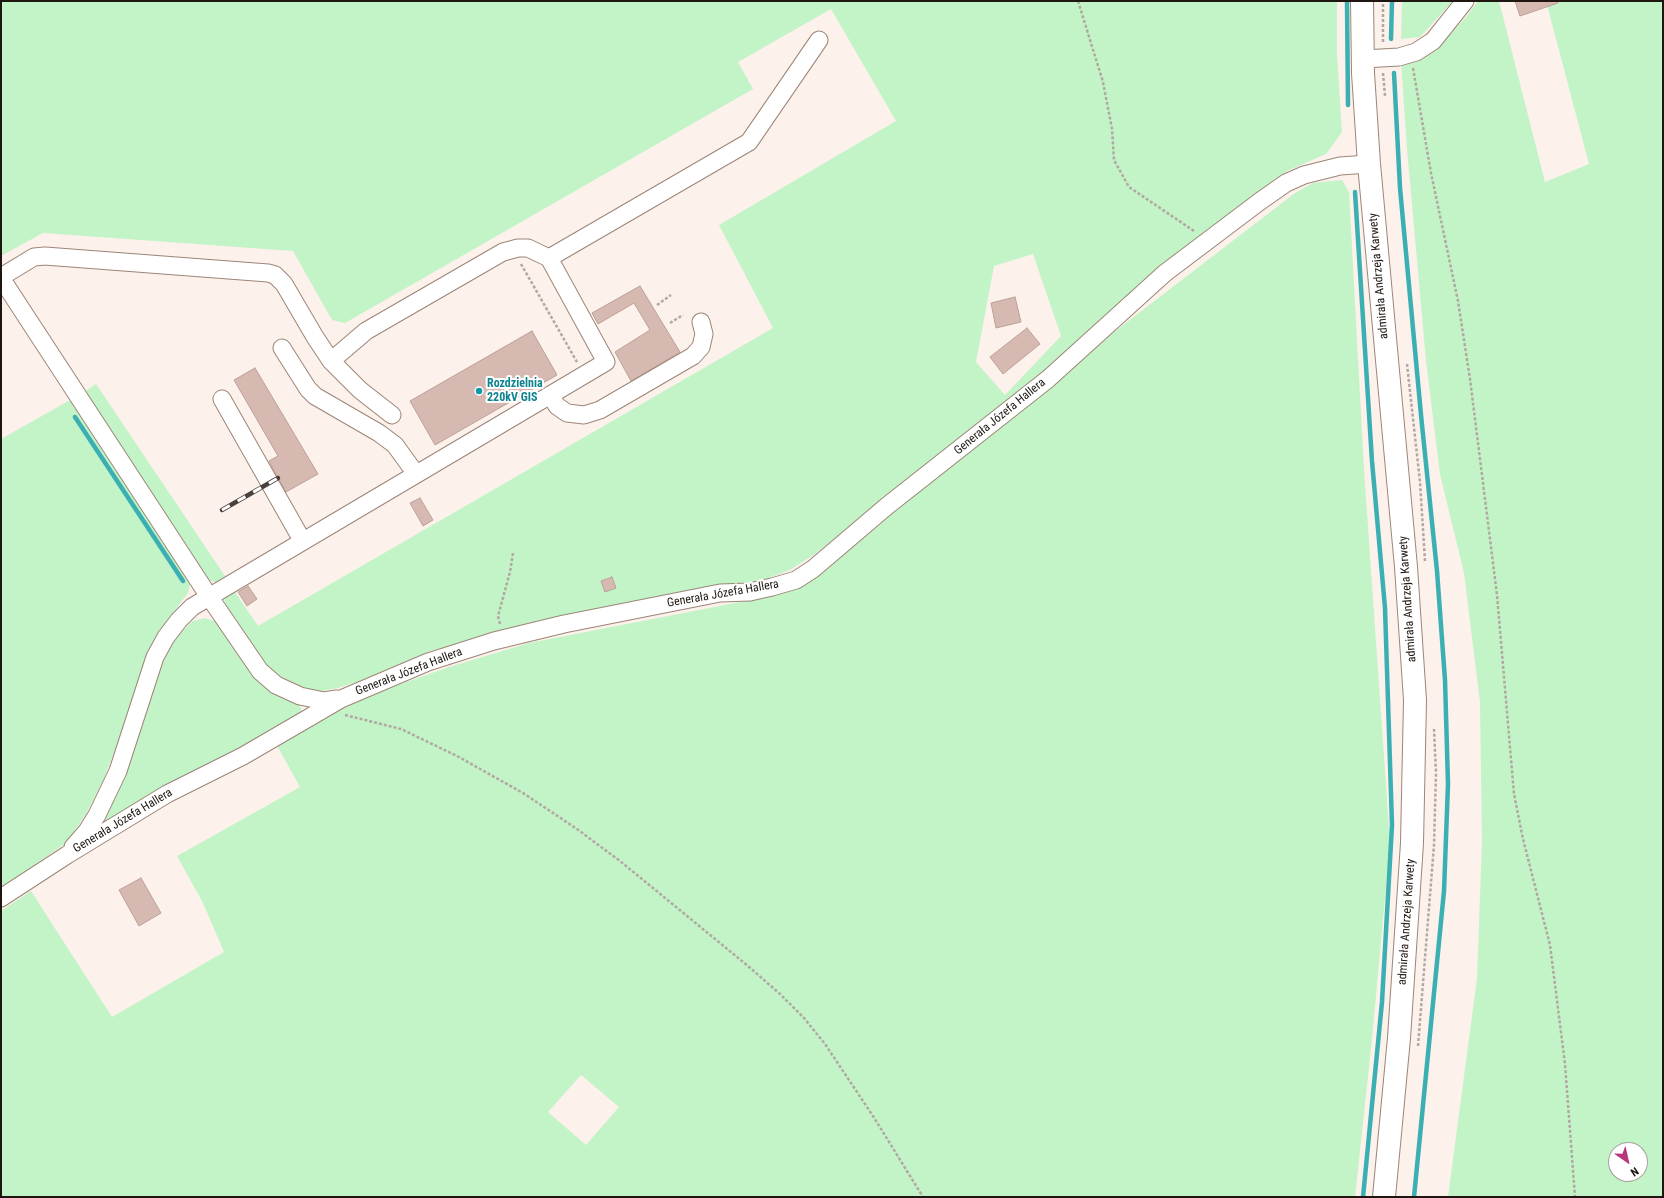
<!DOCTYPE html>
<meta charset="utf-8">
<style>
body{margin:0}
#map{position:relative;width:1664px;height:1198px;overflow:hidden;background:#fcf1eb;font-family:"Roboto Condensed",sans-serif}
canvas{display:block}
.frame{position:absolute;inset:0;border:2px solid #1f1611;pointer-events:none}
.north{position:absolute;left:1608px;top:1142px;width:40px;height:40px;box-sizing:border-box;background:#fff;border:1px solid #a5a2a0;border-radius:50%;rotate:146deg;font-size:11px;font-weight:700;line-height:16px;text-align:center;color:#1f1611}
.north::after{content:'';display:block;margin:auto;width:14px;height:18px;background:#b8347b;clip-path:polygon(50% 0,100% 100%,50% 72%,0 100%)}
</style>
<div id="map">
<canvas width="1664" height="1198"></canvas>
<div class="frame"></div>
<div class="north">N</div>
</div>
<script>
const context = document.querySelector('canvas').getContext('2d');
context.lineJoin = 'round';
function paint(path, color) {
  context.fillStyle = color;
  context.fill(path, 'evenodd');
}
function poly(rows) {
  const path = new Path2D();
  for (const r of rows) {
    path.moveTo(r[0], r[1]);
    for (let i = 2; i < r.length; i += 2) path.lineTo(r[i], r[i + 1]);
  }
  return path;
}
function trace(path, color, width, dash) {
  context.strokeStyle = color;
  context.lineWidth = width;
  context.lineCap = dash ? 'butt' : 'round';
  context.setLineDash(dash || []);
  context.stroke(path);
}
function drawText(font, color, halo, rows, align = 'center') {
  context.font = font + ' "Roboto Condensed",sans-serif';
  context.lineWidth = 4;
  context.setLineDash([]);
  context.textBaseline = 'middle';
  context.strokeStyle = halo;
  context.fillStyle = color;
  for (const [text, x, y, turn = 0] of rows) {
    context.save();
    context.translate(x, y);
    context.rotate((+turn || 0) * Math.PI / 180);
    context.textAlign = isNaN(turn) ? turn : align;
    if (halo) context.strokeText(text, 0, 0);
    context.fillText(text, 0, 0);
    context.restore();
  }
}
paint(poly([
 [1,1,1337,1,1337,55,1342,132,1326,154,1287,171,1149,275,1049,367,815,554,790,570,760,581,671,594,531,624,430,651,360,681,338,688,321,691,302,688,269,670,226,607,224,599,227,593,233,589,258,626,773,328,719,225,896,121,831,9,738,62,753,89,345,323,332,320,293,251,43,233,1,256],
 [1033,254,1061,336,1005,395,976,362,994,266],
 [1402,1,1453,1,1420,37,1401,39],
 [1478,1,1499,1,1545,182,1589,164,1546,1,1663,1,1663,1197,1448,1197,1477,978,1482,842,1480,702,1464,573,1440,474,1426,361,1407,149,1401,62,1436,49,1467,16],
 [1616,1150,1640,1150,1640,1174,1616,1174],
 [1342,180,1349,192,1364,469,1390,843,1372,1039,1355,1197,1,1197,1,911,31,891,112,1017,224,952,203,903,177,856,300,787,275,742,364,697,449,667,529,643,766,597,802,584,830,566,1075,362,1295,193,1313,183],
 [581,1075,619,1107,586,1145,548,1112],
 [96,384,225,576,216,582,207,580,84,392],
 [72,399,191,581,188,593,159,631,146,655,138,689,103,781,86,814,66,843,1,888,1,439],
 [205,618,218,622,232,646,256,678,274,694,300,705,302,712,95,834,106,810,129,767,159,668,166,651,179,634,193,621]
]), '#c3f4c7');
trace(poly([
 [1347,1,1348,105],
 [1391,39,1392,1],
 [1394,73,1400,188,1421,415,1437,571,1445,680,1448,784,1444,891,1414,1197],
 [1355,192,1372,461,1385,608,1392,825,1382,1002,1363,1197],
 [75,417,183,581]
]), '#3cafb3', 4.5);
const building = poly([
 [1515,1,1558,1,1558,3,1520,16,1515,1],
 [640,286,680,352,631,381,615,352,650,330,634,303,598,324,592,313,640,286],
 [1015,297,1021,322,996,328,991,303,1015,297],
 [1027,328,1040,344,1003,374,990,357,1027,328],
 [532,331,557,375,435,445,410,401,532,331],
 [255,368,318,474,286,492,269,461,278,456,234,380,255,368],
 [420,498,433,520,423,526,410,503,420,498],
 [612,577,616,588,605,592,601,581,612,577],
 [248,586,257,599,247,606,238,592,248,586],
 [141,878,161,913,139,926,119,890,141,878]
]);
paint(building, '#d6bab1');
trace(building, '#bca098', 1);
const minor = poly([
 [1363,59,1399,57,1416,52,1433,41,1465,1],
 [549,258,749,142,819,40],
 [1,277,34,257,45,256,268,273,275,275,284,284,315,337,331,361,360,390,392,415],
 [1,278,208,595,260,671,276,685,300,696,324,701,337,699],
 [282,348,308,389,315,396,379,433,395,445,416,474],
 [550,395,557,406,567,413,584,415,600,410,693,356,701,347,704,334,701,322],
 [222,399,302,540],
 [73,847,87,831,97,815,118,771,155,657,166,637,179,620,192,607,606,362,549,258,528,248,518,248,503,252,366,331,331,361],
 [1,898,67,855,167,794,243,756,341,699,428,662,494,641,564,624,720,593,750,592,772,587,796,580,813,569,887,506,1048,379,1165,273,1259,202,1286,183,1304,175,1340,166,1369,164]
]);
const major = poly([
 [1362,1,1363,73,1369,164,1406,567,1415,700,1412,843,1399,1038,1384,1197]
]);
trace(minor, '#9c8577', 19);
trace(major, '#9c8577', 24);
trace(poly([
 [1078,1,1103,82,1112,129,1114,160,1129,187,1194,231],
 [1383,42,1383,1],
 [1413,68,1431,173,1458,301,1470,379,1497,595,1514,794,1523,839,1550,945,1565,1064,1575,1197],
 [1383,73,1385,96],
 [521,264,577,362],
 [657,305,671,295],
 [670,323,683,315],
 [1407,364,1420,482,1425,561],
 [500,624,498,616,510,572,513,553],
 [345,715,401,729,457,756,523,793,577,829,620,861,748,966,780,994,804,1018,825,1044,873,1116,923,1197],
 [1418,1046,1434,845,1436,773,1434,729]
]), '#b2a8a2', 2.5, [3, 2]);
trace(minor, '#fff', 17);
trace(major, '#fff', 22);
const rail = poly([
 [222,510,278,478]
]);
trace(rail, '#4b413c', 4.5);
trace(rail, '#fff', 3, [9]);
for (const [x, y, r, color] of [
 [479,391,4,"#0f9aa8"]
]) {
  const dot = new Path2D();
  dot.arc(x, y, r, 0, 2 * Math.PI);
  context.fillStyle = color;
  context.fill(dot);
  trace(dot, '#fff', 1.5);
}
drawText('12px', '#1f1611', '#fff', [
 ["admirała Andrzeja Karwety",1379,276,-95],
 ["Generała Józefa Hallera",1000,417,-39],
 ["Generała Józefa Hallera",723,594,-10],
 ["admirała Andrzeja Karwety",1408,599,-94],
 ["Generała Józefa Hallera",409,672,-21],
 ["Generała Józefa Hallera",123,821,-31],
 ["admirała Andrzeja Karwety",1407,922,-86]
]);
drawText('bold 12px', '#0d838f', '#fff', [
 ["Rozdzielnia",487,384],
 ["220kV GIS",487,398]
], 'left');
</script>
